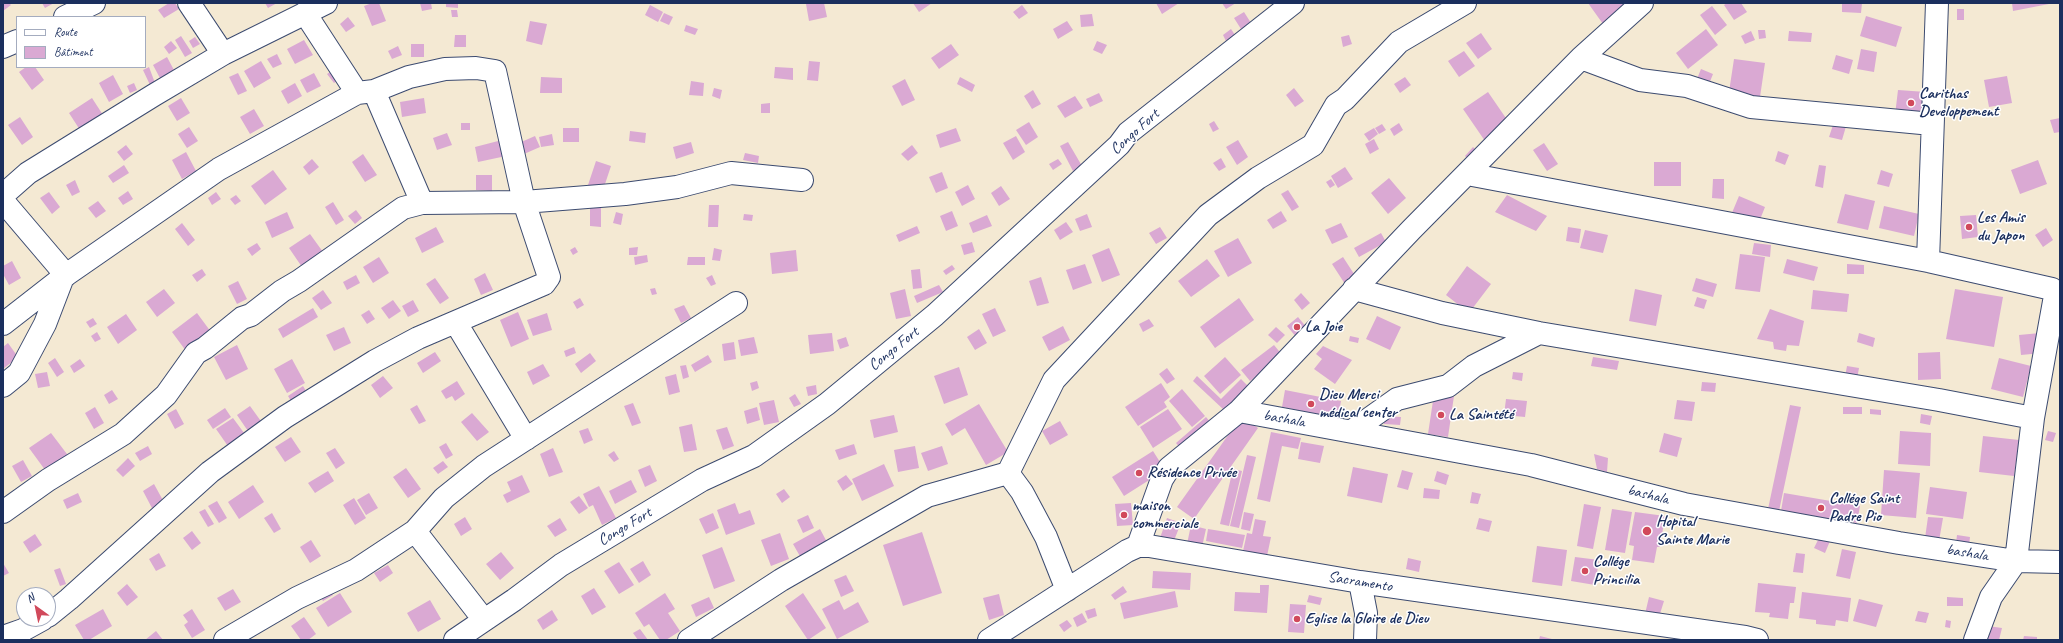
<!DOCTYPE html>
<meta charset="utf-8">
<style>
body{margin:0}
#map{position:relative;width:2063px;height:643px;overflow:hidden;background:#f4e9d3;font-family:Caveat,sans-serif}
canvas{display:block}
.frame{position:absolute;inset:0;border:4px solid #1b2f5e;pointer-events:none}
.legend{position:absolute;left:16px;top:16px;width:130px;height:52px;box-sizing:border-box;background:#fff;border:1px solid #a4acbf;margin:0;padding:5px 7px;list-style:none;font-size:12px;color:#1b2f5e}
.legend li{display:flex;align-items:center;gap:8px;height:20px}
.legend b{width:20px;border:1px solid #a4acbf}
.north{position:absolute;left:16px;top:587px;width:40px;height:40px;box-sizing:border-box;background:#fff;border:1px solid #a4acbf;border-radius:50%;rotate:327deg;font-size:11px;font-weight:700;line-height:16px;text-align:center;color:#1b2f5e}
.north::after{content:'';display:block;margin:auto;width:14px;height:18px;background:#d1495b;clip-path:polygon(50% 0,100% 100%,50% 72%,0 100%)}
</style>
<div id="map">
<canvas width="2063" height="643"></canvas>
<div class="frame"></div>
<ul class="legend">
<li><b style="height:5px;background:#fff"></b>Route</li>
<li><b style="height:11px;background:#daa9d3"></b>Bâtiment</li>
</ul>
<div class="north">N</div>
</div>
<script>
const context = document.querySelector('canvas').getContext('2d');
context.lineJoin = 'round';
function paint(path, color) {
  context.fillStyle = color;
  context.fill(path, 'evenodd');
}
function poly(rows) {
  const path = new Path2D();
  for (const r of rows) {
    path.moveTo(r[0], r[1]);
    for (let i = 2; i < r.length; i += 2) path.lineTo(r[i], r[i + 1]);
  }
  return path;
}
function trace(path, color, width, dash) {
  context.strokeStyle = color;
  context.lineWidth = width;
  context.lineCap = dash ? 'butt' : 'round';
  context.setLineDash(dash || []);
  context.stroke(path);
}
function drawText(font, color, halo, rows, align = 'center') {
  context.font = font + ' Caveat,sans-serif';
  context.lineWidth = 3;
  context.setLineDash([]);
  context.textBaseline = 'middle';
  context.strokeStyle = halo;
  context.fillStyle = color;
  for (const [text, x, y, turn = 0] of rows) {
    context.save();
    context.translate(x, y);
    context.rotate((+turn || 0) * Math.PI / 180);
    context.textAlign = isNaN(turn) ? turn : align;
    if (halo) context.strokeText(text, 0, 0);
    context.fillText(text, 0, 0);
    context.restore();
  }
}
paint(poly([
 [3,3,9,3,11,5,3,11],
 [42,3,54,3,45,8],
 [169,3,175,3,179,9,164,18,158,10],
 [265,3,277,3,268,8],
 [372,3,379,3,386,21,372,26,364,6],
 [420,3,431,3,432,9,422,11],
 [446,3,458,3,458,8,446,7],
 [812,3,824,3,827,17,809,21,806,4],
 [913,3,932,3,919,12],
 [1156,3,1179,3,1162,14],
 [1222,3,1236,3,1226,9],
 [1588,3,1632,3,1603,24],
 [1727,3,1741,3,1747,12,1734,20,1724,5],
 [1842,3,1862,3,1861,13,1842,12],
 [2012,3,2049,3,2049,4,2013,11],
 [650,5,663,12,658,22,645,15],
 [1022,5,1028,13,1019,19,1013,12],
 [1712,6,1727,25,1715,35,1700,15],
 [1957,9,1964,9,1964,20,1957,20],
 [451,10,457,10,458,17,452,17],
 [1244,12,1251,23,1241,29,1234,18],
 [664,13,673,17,669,25,660,21],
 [1092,14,1094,26,1081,27,1080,15],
 [1866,16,1902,27,1896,47,1860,36],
 [348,17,355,26,346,32,340,24],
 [530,21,547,24,542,45,526,41],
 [1067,21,1073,30,1058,39,1053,29],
 [686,25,698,29,695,35,684,31],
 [1231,29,1235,35,1226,41,1223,35],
 [1706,29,1718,45,1688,69,1676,53],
 [1758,30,1765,30,1766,38,1759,39],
 [1751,31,1755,40,1745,44,1741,36],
 [1789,31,1812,33,1811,42,1788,41],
 [1481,33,1492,49,1478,59,1466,43],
 [455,35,466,35,466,47,454,47],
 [1349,35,1352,44,1343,47,1341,37],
 [181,36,192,53,185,57,175,40],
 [195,37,200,44,193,48,189,41],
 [304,40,313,55,295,64,287,49],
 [171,41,177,48,169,54,164,47],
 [1097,41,1107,45,1102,54,1093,50],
 [411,44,424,44,424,57,411,57],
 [951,44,959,55,939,69,931,58],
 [398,46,402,55,392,59,388,51],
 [1861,49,1877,52,1874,72,1857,69],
 [1464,51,1475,66,1459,77,1448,61],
 [277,54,282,64,273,68,267,59],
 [1836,55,1853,60,1849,74,1832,69],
 [167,57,175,72,161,80,153,65],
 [1734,59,1765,63,1760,97,1729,92],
 [261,61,271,78,254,88,244,71],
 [809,61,820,62,818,81,807,80],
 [26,67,35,67,44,80,32,90,19,72],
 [149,67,155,83,150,85,143,70],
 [775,67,793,68,793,80,774,78],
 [336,68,342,77,334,83,327,74],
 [1701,69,1713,74,1707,89,1695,84],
 [238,73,247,91,238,95,229,77],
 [314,73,321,86,307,93,300,80],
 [113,75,123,94,109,102,99,83],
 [2007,76,2012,103,1989,107,1984,80],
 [541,77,562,78,562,93,540,93],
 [960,77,975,85,972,92,957,84],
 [1405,77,1411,85,1400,93,1394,84],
 [905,79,915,100,902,106,892,86],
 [691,81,704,83,703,96,689,95],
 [134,83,137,90,130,93,127,86],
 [295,83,302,96,288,104,281,91],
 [714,88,722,90,720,99,712,96],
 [1294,88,1304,101,1295,107,1286,95],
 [1033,90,1041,104,1032,109,1024,96],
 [1898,90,1926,92,1924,118,1895,115],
 [1488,92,1510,124,1485,141,1463,109],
 [1099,93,1103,101,1090,107,1086,99],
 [1075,96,1083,108,1065,118,1057,106],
 [92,98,103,115,80,130,69,113],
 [181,98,190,113,177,121,168,106],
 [424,98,426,113,402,117,400,102],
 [770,103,770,113,761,113,761,104],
 [254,109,264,126,250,134,240,117],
 [20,117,33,137,22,145,8,125],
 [2060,118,2060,132,2054,133,2050,120],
 [1835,119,1847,123,1842,140,1829,137],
 [1214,121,1219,129,1213,132,1209,124],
 [1029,122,1038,137,1026,145,1016,130],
 [461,123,470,123,470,130,461,130],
 [1399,123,1403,130,1394,136,1390,129],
 [1382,124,1386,130,1379,134,1375,128],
 [189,127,198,141,187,148,178,134],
 [563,128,579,128,579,142,563,142],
 [956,128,961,141,940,148,936,135],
 [1374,128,1378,134,1369,141,1364,134],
 [630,131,646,133,645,143,629,141],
 [447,133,452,145,437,150,433,138],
 [552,134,554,145,541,147,539,137],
 [535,136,540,147,524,154,519,143],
 [1016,136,1025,152,1013,160,1003,143],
 [1374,139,1379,149,1370,154,1365,144],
 [502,140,506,156,478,162,475,147],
 [1238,140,1248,157,1237,165,1226,147],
 [691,142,694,153,676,159,673,147],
 [1068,142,1082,166,1073,171,1060,146],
 [1544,143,1558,164,1547,171,1533,150],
 [126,145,133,154,124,161,117,152],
 [912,145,918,153,908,161,901,154],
 [1473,147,1482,156,1473,164,1465,156],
 [1778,151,1789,155,1785,165,1775,161],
 [186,152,196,171,182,179,172,160],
 [745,153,759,156,758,163,743,160],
 [363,154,377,175,365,182,352,162],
 [1221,158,1226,167,1219,171,1213,163],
 [312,159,319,167,309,175,303,167],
 [1058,159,1062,164,1053,170,1049,164],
 [2038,160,2047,184,2020,194,2011,170],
 [596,161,611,166,603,190,588,185],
 [1654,162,1681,162,1681,186,1654,186],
 [124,165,129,173,113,183,108,176],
 [1819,165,1826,166,1823,188,1815,186],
 [1345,167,1353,179,1338,188,1331,176],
 [273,170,287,189,265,205,251,186],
 [1881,170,1893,174,1889,187,1877,184],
 [942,172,948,188,936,193,929,177],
 [476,175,492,175,492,191,476,190],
 [1389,178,1406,198,1388,214,1371,193],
 [1331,179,1335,185,1330,188,1326,182],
 [1713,179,1724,179,1724,199,1712,198],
 [75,180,80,192,72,196,66,185],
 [968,185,975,199,962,206,955,192],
 [1001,186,1010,199,999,206,991,193],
 [1288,190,1299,207,1292,211,1281,194],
 [128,191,133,199,123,205,118,198],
 [49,192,60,207,52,214,40,198],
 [216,192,221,199,212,205,208,198],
 [1845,194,1875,201,1868,230,1837,223],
 [236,195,241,201,235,205,230,199],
 [1507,195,1547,216,1536,231,1495,212],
 [1739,196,1765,207,1757,227,1729,220],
 [98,201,106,211,96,218,88,208],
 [333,202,344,220,336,225,325,207],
 [709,205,719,205,718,227,708,227],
 [1884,206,1919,214,1914,236,1879,228],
 [590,208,601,208,601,227,590,226],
 [356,210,362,218,355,224,348,216],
 [952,211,958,226,946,231,940,216],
 [1281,211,1287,221,1273,229,1267,220],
 [287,212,294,228,272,238,265,222],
 [616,212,623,214,621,225,613,223],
 [744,214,753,215,752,221,743,220],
 [1087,214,1092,227,1080,231,1075,219],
 [987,215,992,226,973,233,969,223],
 [1976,215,1978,237,1962,239,1960,216],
 [1066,222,1073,232,1060,240,1054,230],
 [182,223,195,240,188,246,175,229],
 [1341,223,1348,237,1332,244,1325,230],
 [917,226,920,233,899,242,896,235],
 [436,227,444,242,422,253,415,238],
 [1160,227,1167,238,1156,244,1149,233],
 [1568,227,1581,229,1579,243,1566,241],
 [2046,228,2053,240,2043,247,2035,235],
 [1585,230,1608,235,1603,253,1580,248],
 [1381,233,1386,242,1359,257,1354,248],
 [310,234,323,252,302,267,289,248],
 [1238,238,1252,263,1228,277,1214,251],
 [972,242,975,252,964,255,961,245],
 [257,243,261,249,252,256,247,249],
 [1754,243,1771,245,1770,257,1752,254],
 [575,247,578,252,573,255,570,250],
 [638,247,637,255,629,255,629,248],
 [714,248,722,250,720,261,712,260],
 [1109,248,1120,275,1102,282,1092,255],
 [796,250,798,271,772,274,770,253],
 [1740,254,1765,257,1760,292,1735,289],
 [647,255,648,262,635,265,634,257],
 [379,257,389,273,373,283,363,267],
 [688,257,705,257,705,265,687,265],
 [1343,257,1356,277,1345,284,1332,264],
 [1207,259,1220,276,1191,297,1178,281],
 [1787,259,1818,267,1814,281,1783,273],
 [12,261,21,278,9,285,3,274,3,266],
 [1085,264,1092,283,1073,290,1066,270],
 [1847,264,1864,265,1864,274,1847,274],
 [952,265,955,269,946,275,943,271],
 [1467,266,1491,284,1469,313,1446,295],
 [202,269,206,275,197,282,192,275],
 [920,269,922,288,913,289,911,270],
 [485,273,493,290,481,295,474,279],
 [356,275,360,283,347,290,343,282],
 [712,275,716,284,711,286,706,278],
 [1041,277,1049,303,1037,306,1029,281],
 [435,278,449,298,440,304,426,284],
 [1696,278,1717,284,1713,297,1692,291],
 [238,281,247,299,237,304,228,286],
 [939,285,943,292,917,303,914,296],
 [655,288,657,294,652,295,650,289],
 [164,289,175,303,157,317,146,302],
 [905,289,911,316,896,319,890,293],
 [1635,289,1662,295,1656,326,1629,321],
 [1955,289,2003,297,1994,347,1946,339],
 [323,290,332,303,321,310,312,298],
 [1813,290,1849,294,1847,312,1811,309],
 [1301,293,1310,303,1302,310,1294,300],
 [1697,297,1707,300,1704,309,1694,306],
 [580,298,584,305,577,309,573,302],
 [1239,298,1254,320,1215,348,1200,327],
 [393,300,401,311,389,319,381,308],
 [413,300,419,311,408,317,402,306],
 [684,305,691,318,681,323,674,309],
 [313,308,318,317,283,338,278,329],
 [995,308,1006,331,993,337,982,314],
 [1770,309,1804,321,1799,346,1787,345,1786,351,1774,349,1773,342,1757,339],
 [369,310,375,319,367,324,361,315],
 [518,312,529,339,511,347,500,320],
 [197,313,211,332,186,351,172,332],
 [547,313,552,330,533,336,527,320],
 [126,314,137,330,118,344,107,327],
 [1377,316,1401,327,1390,350,1366,339],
 [1298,317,1307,328,1297,338,1287,326],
 [93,318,97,324,90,328,86,322],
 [1149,319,1154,326,1143,332,1139,324],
 [1063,326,1070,340,1049,351,1042,337],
 [344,327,351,343,334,351,326,335],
 [1276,327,1285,335,1277,343,1268,335],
 [979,329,987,343,975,350,967,337],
 [97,332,101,339,95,342,91,336],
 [832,333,834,351,810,354,808,335],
 [1859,333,1875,338,1873,347,1857,342],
 [2040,333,2042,353,2021,355,2019,335],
 [1350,336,1359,338,1358,343,1349,341],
 [754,337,758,353,741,356,738,340],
 [846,337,849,346,840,349,837,340],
 [734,342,736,359,724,361,722,344],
 [8,343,18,357,3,369,3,347],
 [237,345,248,369,226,380,214,357],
 [1274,345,1283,356,1250,381,1241,370],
 [1323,346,1352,360,1335,384,1314,369,1322,359,1316,354],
 [574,347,576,353,566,357,564,351],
 [435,352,441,361,423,373,417,363],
 [1940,352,1941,379,1918,380,1918,353],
 [590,353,596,361,581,373,575,364],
 [708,355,712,362,695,372,691,365],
 [1225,357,1241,375,1220,394,1204,376],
 [1593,357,1619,361,1617,370,1591,366],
 [55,358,64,372,57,377,48,363],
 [1999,358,2031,366,2023,397,1991,389],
 [80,359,85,366,74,373,70,366],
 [292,359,305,383,287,393,274,369],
 [543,364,550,376,533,385,527,372],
 [686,365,689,377,683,379,680,366],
 [1847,366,1859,368,1857,379,1845,377],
 [959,367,968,395,944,404,934,376],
 [1167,368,1175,379,1167,384,1159,374],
 [47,372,50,386,38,388,35,374],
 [1513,372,1523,373,1522,381,1512,379],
 [676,374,680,392,669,395,665,377],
 [383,376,393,388,380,398,371,385],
 [1197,376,1221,399,1241,379,1248,386,1224,410,1193,381],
 [457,381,465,394,455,401,452,396,446,399,441,391],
 [757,381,759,388,752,391,750,383],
 [1702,382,1716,383,1715,392,1701,391],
 [1161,383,1170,397,1164,402,1167,407,1138,426,1125,407],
 [816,385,817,394,808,396,806,387],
 [303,386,306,391,291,401,288,396],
 [1182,389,1205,416,1192,427,1169,401],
 [112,390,118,399,109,404,104,395],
 [1285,390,1341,401,1338,418,1282,407],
 [795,394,801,404,794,407,789,398],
 [1434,394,1454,396,1448,437,1428,434],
 [1506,399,1527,401,1525,417,1504,415],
 [774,400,779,422,764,425,759,403],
 [1677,400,1695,402,1692,421,1674,419],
 [633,403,641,423,632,426,624,406],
 [979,404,1008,452,986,465,965,428,952,436,945,424],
 [417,405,426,421,419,424,410,409],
 [1790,405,1801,407,1779,511,1768,509],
 [250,406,263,424,250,434,237,415],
 [95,407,104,423,94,429,85,413],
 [757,407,760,420,747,424,744,411],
 [1843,407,1862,407,1862,414,1843,414],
 [225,408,231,417,213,429,207,420],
 [176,409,184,424,175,429,167,414],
 [1168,409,1182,429,1153,448,1140,427],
 [1870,409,1881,410,1881,415,1870,414],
 [472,413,489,432,477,441,461,422],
 [1921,414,1932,416,1930,425,1920,423],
 [894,415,898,432,874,438,870,420],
 [1384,416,1401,417,1400,425,1384,424],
 [1206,417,1211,423,1181,449,1176,443],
 [1241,417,1258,428,1194,519,1177,507],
 [233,418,247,437,230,449,216,429],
 [1060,421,1068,435,1050,445,1042,431],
 [692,424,697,450,684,452,679,427],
 [727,427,734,446,723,450,716,430],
 [588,428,593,440,584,444,579,431],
 [1900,431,1931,433,1930,466,1898,464],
 [2048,431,2056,433,2053,442,2045,440],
 [1271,432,1301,438,1298,449,1282,446,1270,502,1257,499],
 [51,433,70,458,48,474,29,448],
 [1664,433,1682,438,1677,457,1659,452],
 [1983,436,2019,440,2014,476,1979,472],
 [291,437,301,452,285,462,275,447],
 [1301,442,1324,446,1320,463,1298,459],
 [446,443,453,455,446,459,439,447],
 [854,444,857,454,839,460,835,450],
 [148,446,152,454,140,461,135,453],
 [915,446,919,468,898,472,894,450],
 [942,446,948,464,928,471,921,453],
 [335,448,345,463,336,469,326,453],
 [553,448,563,472,549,477,540,454],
 [614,451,619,459,614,462,608,455],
 [1153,451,1165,470,1124,496,1112,477],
 [1594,454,1608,458,1607,472,1597,469],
 [1247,455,1256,457,1239,528,1230,526],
 [128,458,135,466,123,477,116,470],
 [23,460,32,476,21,482,12,466],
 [443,461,448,467,438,474,433,468],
 [884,464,894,486,862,501,852,479],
 [650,465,657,481,645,487,638,470],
 [1353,467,1388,474,1382,503,1347,496],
 [406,468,421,489,408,498,393,477],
 [1233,469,1242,471,1229,526,1220,524],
 [1402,470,1413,473,1408,490,1397,487],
 [1884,470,1920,473,1916,518,1881,515],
 [328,471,334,481,315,493,308,483],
 [1437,471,1449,475,1446,485,1434,481],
 [522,475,530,492,507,503,503,495,511,491,507,482],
 [846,475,853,484,843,491,837,481],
 [631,480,637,492,615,504,609,491],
 [154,484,165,504,153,510,143,491],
 [253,485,264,502,239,519,228,502],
 [599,486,616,518,602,525,593,505,589,507,583,494],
 [1930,487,1967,492,1963,519,1926,514],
 [1424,488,1440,490,1439,499,1423,498],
 [784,489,790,497,782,503,776,494],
 [1472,492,1481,494,1478,504,1470,503],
 [78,493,82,502,67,509,63,500],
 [369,493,378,508,366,515,357,500],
 [1784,493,1860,506,1857,523,1781,511],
 [579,496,588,508,579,514,570,502],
 [354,498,366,518,355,525,343,505],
 [217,501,227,518,219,523,208,506],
 [735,503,739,514,750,510,755,524,726,535,717,510],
 [1131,503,1133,525,1117,526,1115,504],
 [1584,504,1601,507,1593,549,1577,546],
 [205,509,214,524,208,527,199,512],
 [1612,509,1632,512,1625,553,1605,550],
 [1244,512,1254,514,1250,531,1241,529],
 [1635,512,1665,516,1660,547,1657,547,1654,563,1632,560,1634,546,1629,545],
 [272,513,281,529,274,533,264,518],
 [713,513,719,528,706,534,699,519],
 [808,515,814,528,803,533,797,520],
 [465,517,472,529,461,536,454,524],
 [1928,517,1943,518,1939,541,1925,538],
 [560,518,567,530,555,537,547,526],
 [1167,518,1181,523,1173,543,1160,538],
 [1479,518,1492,521,1489,532,1476,529],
 [1255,519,1266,521,1263,536,1271,537,1267,556,1243,551,1247,533,1252,534],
 [1191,525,1206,529,1202,547,1187,544],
 [820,529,828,544,801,558,793,544],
 [1208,529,1245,535,1242,548,1206,541],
 [192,531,201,543,192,550,183,538],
 [922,532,942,593,903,606,883,545],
 [780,533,789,559,771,566,761,540],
 [35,534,42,545,30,553,23,542],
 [1957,535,1970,537,1969,545,1956,543],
 [1820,536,1830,541,1825,553,1814,548],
 [311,540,321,556,310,563,300,547],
 [1537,546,1567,550,1562,586,1532,582],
 [722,547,735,581,714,589,702,555],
 [1842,549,1856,552,1850,579,1836,576],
 [501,552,514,568,500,580,486,564],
 [159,553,166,566,156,571,149,559],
 [1796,553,1805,554,1803,573,1793,572],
 [1575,557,1599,560,1595,585,1571,581],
 [1408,558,1421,561,1419,572,1406,569],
 [643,561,651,575,639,583,630,569],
 [619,562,634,585,619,594,604,571],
 [3,563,9,573,3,576],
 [388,565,393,573,380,582,374,573],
 [60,568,66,584,60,586,54,570],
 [1153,571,1191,573,1190,590,1152,588],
 [846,575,854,591,841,597,834,580],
 [1758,583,1796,587,1794,603,1790,603,1788,619,1769,617,1770,613,1755,612],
 [127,584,138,597,127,606,117,593],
 [1260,585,1269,585,1267,613,1234,611,1235,592,1260,593],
 [1123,586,1127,592,1115,600,1111,595],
 [328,587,333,595,323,601,318,593],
 [594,588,606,607,592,615,581,596],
 [233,589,241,602,225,611,217,598],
 [1175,591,1178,607,1124,619,1120,603],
 [1802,592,1851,598,1848,622,1836,620,1835,626,1816,624,1816,620,1799,618],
 [340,593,352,612,328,627,316,608],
 [665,593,675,609,668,613,680,631,666,640,660,640,649,624,644,627,635,613],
 [803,593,826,628,808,640,785,606],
 [999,594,1004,615,989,620,983,598],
 [1309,595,1322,598,1320,605,1307,602],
 [709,597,714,608,696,617,691,605],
 [1649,597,1664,601,1659,617,1645,614],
 [1947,597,1963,598,1963,606,1947,606],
 [1859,599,1883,605,1876,627,1853,621],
 [430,600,441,619,418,632,407,613],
 [839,600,844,610,858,602,869,622,837,639,822,609],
 [1290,604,1306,605,1304,633,1288,632],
 [1095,608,1097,616,1088,619,1085,611],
 [103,609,112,626,89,640,84,640,75,625],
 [192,609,205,630,192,638,184,625,188,622,183,615],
 [552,610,558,620,543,630,537,620],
 [1918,611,1929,613,1926,623,1915,621],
 [1082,613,1087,622,1077,627,1073,618],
 [304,617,316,634,308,640,301,640,291,626],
 [1067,620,1072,626,1064,632,1059,625],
 [1946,620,1951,621,1950,628,1945,627],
 [1988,626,2002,628,1999,640,1985,640],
 [640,629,648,640,638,640,633,633],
 [156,631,163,640,145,640],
 [1540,636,1552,639,1552,640,1539,640],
 [2024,636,2037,637,2037,640,2023,640]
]), '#daa9d3');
const minor = poly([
 [189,3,223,54],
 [305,13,357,93],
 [65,17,94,3],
 [3,47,17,41],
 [1581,58,1640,80,1687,86,1751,107,1932,124],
 [374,91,422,203],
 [1467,174,1928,261,2052,289,2055,296,2033,418,2016,561,1991,597,1975,640],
 [3,195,28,173,154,95,223,54,326,3],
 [3,201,66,275,63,277,45,324,19,373,3,386],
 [1928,261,1937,3],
 [1354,289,1442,313,1539,333,1939,400,2033,418],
 [456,323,526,439],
 [3,324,66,275,219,169,357,93,374,91,409,77,445,69,476,68,495,71,524,202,549,277,544,284,418,338,375,361,285,417,210,472,69,599,48,616],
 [1239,411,1531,465,1684,504,1899,543,2016,561,2060,562],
 [1352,431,1397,399,1448,386,1474,366,1539,333],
 [1008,473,1054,380,1208,215,1258,178,1313,145,1336,105,1345,99,1399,42,1465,3],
 [3,512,48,480,123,434,166,395,196,353,205,348,242,318,251,315,282,291,299,281,403,208,422,203,524,202,625,194,677,187,731,173,802,180],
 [415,531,484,620],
 [1138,546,1162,479,1169,468,1239,411,1411,230,1581,58,1642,3],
 [1360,582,1366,613,1365,640],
 [3,637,23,630,43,619],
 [225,640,297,598,356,570,415,531,444,498,484,466,736,303],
 [455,640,514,600,561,565,702,480,754,456,827,404,935,315,1119,145,1128,133,1293,3],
 [689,640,781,580,927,496,1008,473,1022,492,1046,537,1067,590],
 [989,640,1127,551,1138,546,1149,546,1360,582,1745,637,1757,640]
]);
trace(minor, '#3c4b70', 24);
trace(minor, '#fff', 22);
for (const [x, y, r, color] of [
 [1911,103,4,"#d1495b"],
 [1969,227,4,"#d1495b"],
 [1297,327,4,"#d1495b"],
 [1311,404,4,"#d1495b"],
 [1441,415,4,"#d1495b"],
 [1139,473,4,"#d1495b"],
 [1821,508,4,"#d1495b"],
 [1124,515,4,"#d1495b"],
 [1647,531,5,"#d1495b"],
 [1585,571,4,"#d1495b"],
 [1297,619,4,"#d1495b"]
]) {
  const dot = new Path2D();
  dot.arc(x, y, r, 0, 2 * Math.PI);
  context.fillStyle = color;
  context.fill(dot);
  trace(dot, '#fff', 1.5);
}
drawText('bold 16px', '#1b2f5e', '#fff', [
 ["Carithas",1919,94],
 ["Developpement",1919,112],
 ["Les Amis",1977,218],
 ["du Japon",1977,236],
 ["La Joie",1305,327],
 ["Dieu Merci",1319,395],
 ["médical center",1319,413],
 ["La Saintété",1449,415],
 ["Résidence Privée",1147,473],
 ["Collége Saint",1829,499],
 ["Padre Pio",1829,517],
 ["maison",1132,506],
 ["commerciale",1132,524],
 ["Hopital",1656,522],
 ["Sainte Marie",1656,540],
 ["Collége",1593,562],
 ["Princilia",1593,580],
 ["Eglise la Gloire de Dieu",1305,619]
], 'left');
drawText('16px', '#1b2f5e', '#fff', [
 ["Congo Fort",1135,132,-42],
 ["Congo Fort",894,349,-39],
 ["bashala",1284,419,10],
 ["bashala",1648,495,14],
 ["Congo Fort",625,527,-31],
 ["bashala",1967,553,9],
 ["Sacramento",1360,582,9]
]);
</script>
